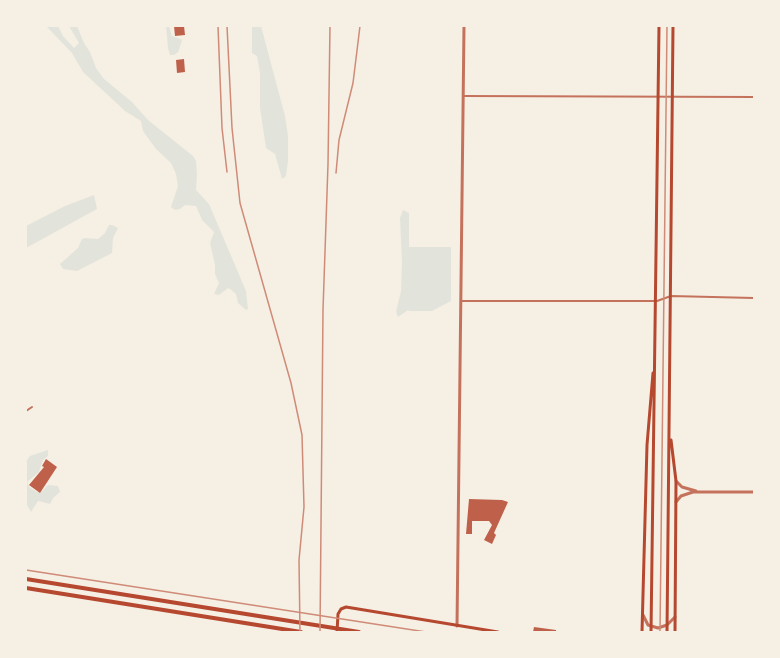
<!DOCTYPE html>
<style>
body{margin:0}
#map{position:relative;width:780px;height:658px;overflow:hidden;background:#f6efe4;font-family:"Source Serif 4",serif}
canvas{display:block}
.frame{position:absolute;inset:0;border:27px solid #f6efe4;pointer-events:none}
</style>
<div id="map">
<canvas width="780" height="658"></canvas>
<div class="frame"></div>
</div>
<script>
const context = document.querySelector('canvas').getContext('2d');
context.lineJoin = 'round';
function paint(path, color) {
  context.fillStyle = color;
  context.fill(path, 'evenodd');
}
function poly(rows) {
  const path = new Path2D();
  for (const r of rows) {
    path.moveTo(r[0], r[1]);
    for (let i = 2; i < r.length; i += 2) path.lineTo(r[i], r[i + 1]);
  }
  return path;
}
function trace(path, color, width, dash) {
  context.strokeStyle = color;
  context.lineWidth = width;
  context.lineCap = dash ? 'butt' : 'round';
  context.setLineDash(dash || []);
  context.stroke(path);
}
paint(poly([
 [46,26,58,26,63,36,74,48,79,43,69,26,77,26,84,43,90,52,96,68,104,79,132,102,148,120,193,156,196,161,197,175,196,190,209,204,246,291,248,309,246,310,238,303,236,294,230,289,228,288,219,295,214,294,219,283,215,274,215,265,210,243,214,232,202,220,196,206,185,205,180,209,175,210,171,207,178,186,176,174,171,163,156,149,143,131,141,121,125,111,83,72,72,53],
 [166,26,169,26,172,36,181,39,182,41,178,52,174,55,170,55,168,48],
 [252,26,261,26,285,116,288,136,288,161,286,176,282,179,275,154,266,148,260,108,260,73,257,56,252,53],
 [94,195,97,209,26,248,26,226,65,206],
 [403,210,409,213,409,247,451,247,451,301,432,311,409,311,408,310,398,317,396,312,401,291,402,262,400,218],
 [109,225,112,225,118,228,113,238,112,253,77,271,63,269,60,264,78,248,82,239,85,238,98,239,105,233],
 [48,450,48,456,43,460,39,472,27,482,29,487,37,492,42,491,48,485,58,486,60,492,53,498,50,504,38,501,31,512,26,503,26,461,30,456]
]), '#e2e4dc');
paint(poly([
 [174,26,184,26,185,35,175,36],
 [184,59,185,72,177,73,176,60],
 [46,459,57,467,40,493,29,485,44,467,42,466],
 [469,499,502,500,508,502,494,533,496,535,492,544,484,540,492,525,489,521,472,521,472,534,466,534],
 [534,627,556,630,556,632,533,632]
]), '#bf614a');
trace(poly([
 [463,96,754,97],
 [461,301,657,301,671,296,754,298],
 [26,411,32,407]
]), '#c5725c', 2);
trace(poly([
 [676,481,682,487,696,491],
 [676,502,681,496,693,492,754,492],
 [643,615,648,625,658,628,667,625,675,617],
 [457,626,464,26]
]), '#c5725c', 3);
trace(poly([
 [671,440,676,481,675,632],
 [337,632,338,614,341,609,346,607,498,632],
 [642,632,647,445,653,373],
 [651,632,659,26],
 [667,632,673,26]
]), '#b5482f', 3);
trace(poly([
 [26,579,359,632],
 [26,588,301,632]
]), '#b5482f', 4);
trace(poly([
 [26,570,426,632],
 [660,632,667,26]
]), '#cf8b77', 1.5);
trace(poly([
 [218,26,222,128,227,172],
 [227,26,232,128,240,203,291,383,302,435,304,507,299,560,300,632],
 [336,173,339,140,353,83,360,26],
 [320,632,323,310,328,164,330,26]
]), '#cf8b77', 1.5);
</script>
